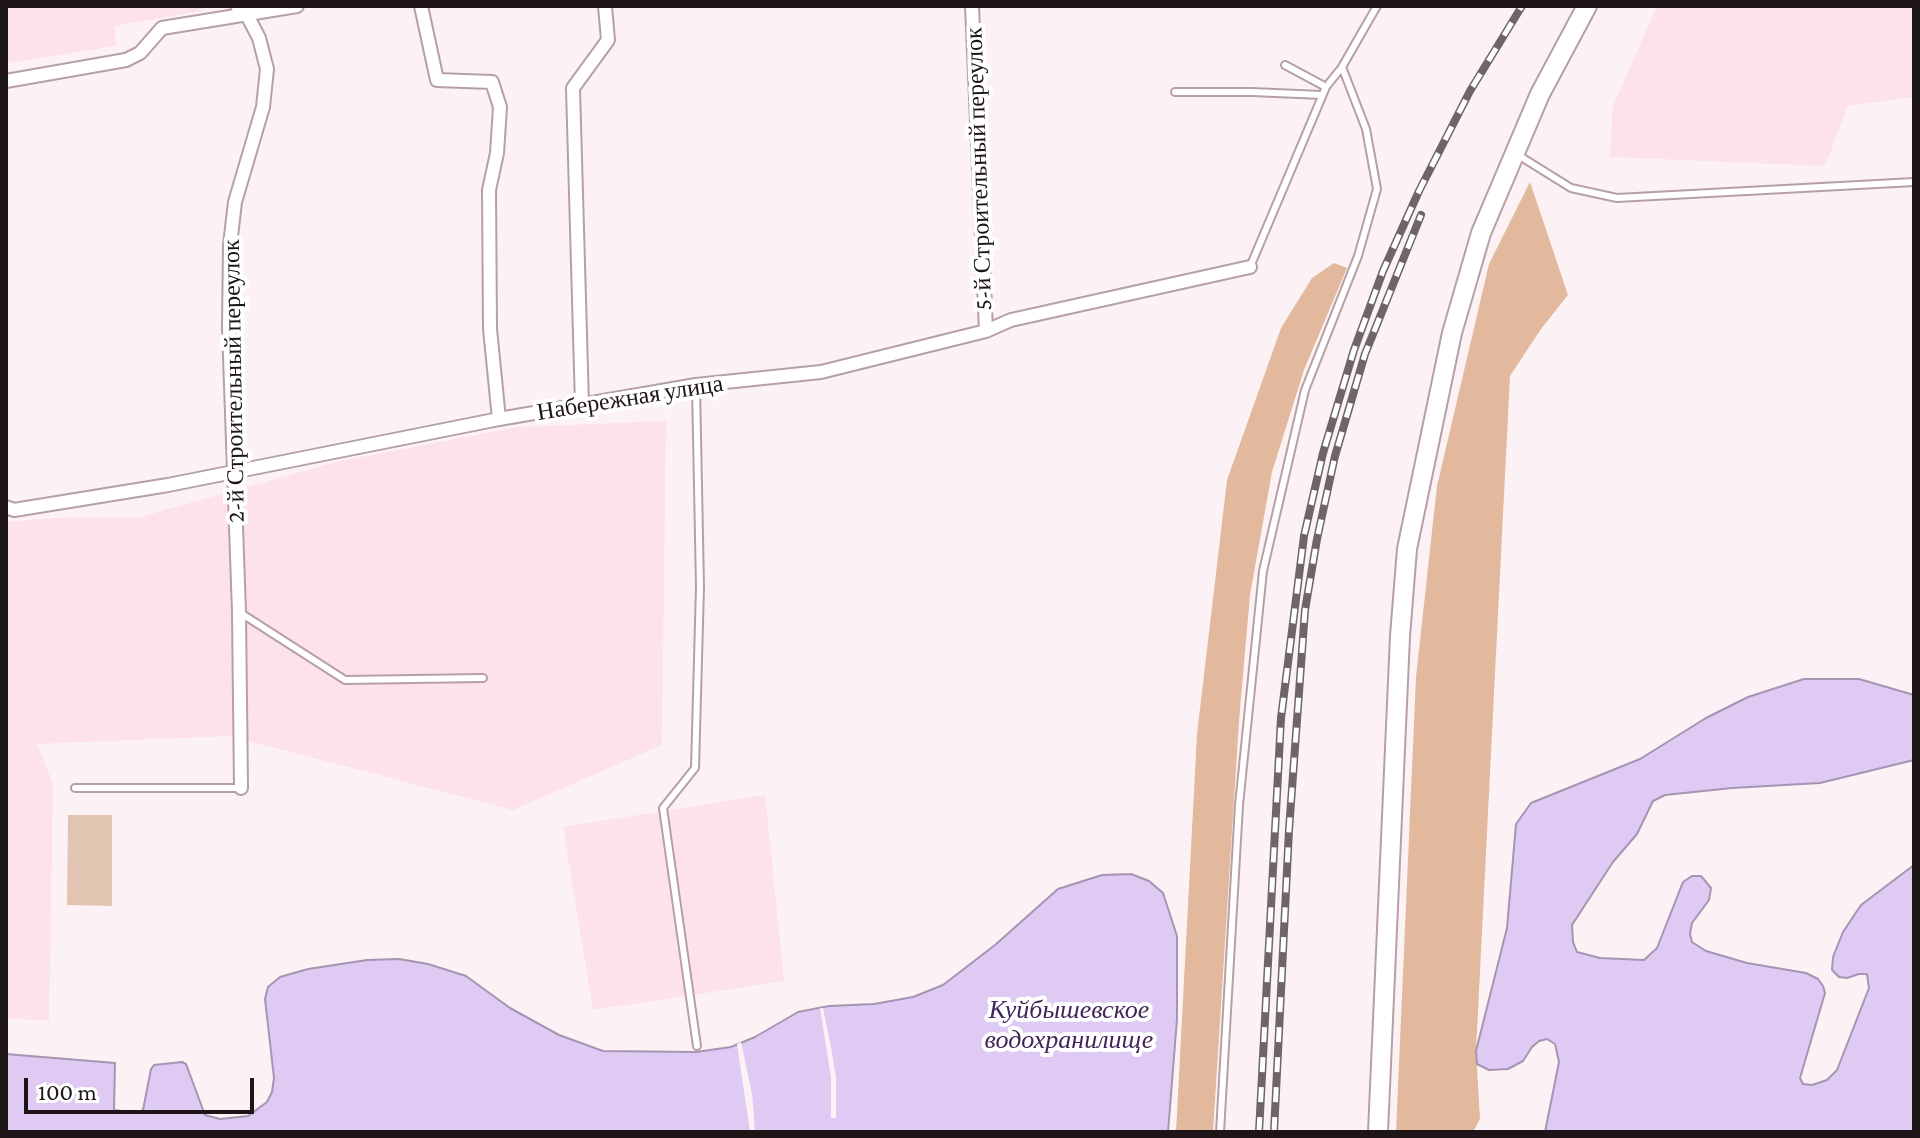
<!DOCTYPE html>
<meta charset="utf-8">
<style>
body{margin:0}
#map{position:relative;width:1920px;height:1138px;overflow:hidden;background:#fcf2f5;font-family:"Crimson Pro",serif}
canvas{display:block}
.frame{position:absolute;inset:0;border:8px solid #1d1517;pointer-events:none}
.scale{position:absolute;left:24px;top:1078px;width:230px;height:36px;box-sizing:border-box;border:4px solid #1d1517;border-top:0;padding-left:10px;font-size:24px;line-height:28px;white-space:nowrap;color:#1d1517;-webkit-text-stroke:6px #fff;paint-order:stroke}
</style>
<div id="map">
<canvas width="1920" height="1138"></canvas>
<div class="frame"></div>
<div class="scale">100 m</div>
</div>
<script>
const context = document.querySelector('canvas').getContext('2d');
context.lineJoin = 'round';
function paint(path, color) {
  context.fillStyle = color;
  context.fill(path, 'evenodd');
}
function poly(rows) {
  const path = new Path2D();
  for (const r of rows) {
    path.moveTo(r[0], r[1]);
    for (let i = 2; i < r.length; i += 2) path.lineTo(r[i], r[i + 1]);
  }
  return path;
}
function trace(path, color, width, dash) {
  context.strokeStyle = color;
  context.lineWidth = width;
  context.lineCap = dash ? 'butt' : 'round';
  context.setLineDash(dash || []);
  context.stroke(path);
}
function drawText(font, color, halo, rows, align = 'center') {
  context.font = font + ' "Crimson Pro",serif';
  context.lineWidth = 8;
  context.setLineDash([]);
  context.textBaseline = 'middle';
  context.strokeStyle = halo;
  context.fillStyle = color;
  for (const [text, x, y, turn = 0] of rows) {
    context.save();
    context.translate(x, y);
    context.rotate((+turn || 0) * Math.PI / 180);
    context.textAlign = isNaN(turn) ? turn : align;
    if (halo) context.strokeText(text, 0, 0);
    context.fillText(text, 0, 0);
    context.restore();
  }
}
paint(poly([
 [6,6,201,6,201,11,115,26,116,46,6,63],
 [1657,6,1914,6,1914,97,1848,106,1825,166,1610,157,1613,106],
 [666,421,662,745,513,810,229,736,37,744,53,784,49,1020,6,1019,6,522,52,518,140,517,336,462,518,427],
 [765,795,784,981,593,1010,563,827]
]), '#fde2e9');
paint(poly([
 [68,815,112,815,112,906,67,905]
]), '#e2c4b2');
paint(poly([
 [1530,182,1568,295,1541,329,1510,376,1476,1051,1480,1119,1473,1132,1396,1132,1416,677,1437,486,1489,264],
 [1334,263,1347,268,1304,370,1272,472,1250,595,1239,721,1213,1132,1176,1132,1197,734,1227,480,1281,328,1312,278]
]), '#e3b99d');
const water = poly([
 [1804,679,1859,679,1914,695,1914,760,1820,783,1732,788,1665,795,1653,801,1637,834,1613,862,1572,925,1573,942,1577,952,1600,958,1644,960,1657,948,1683,882,1692,876,1701,876,1711,888,1709,900,1692,923,1690,934,1692,942,1706,951,1747,963,1806,973,1818,979,1823,986,1825,993,1800,1078,1803,1084,1812,1085,1827,1080,1837,1070,1869,988,1867,974,1859,974,1847,978,1839,977,1832,970,1833,957,1843,932,1861,905,1914,865,1914,1132,1545,1132,1559,1062,1555,1044,1547,1039,1539,1041,1532,1047,1523,1061,1508,1069,1489,1070,1477,1064,1476,1051,1507,928,1516,824,1531,803,1640,759,1706,718,1748,697,1804,679],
 [1131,874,1149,881,1163,893,1177,936,1177,1019,1168,1132,6,1132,6,1054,115,1063,114,1110,137,1113,143,1110,151,1069,154,1065,182,1062,186,1064,205,1115,220,1119,248,1116,267,1102,272,1092,274,1078,265,999,268,987,280,977,308,969,367,960,399,959,428,964,466,976,510,1008,559,1035,603,1051,696,1052,731,1047,755,1037,798,1012,829,1006,874,1004,913,997,943,985,995,945,1058,889,1102,875,1131,874]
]);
paint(water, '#dfcaf4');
trace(water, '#a594b2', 2);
paint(poly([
 [820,1008,823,1008,831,1047,836,1078,836,1118,831,1118,831,1078],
 [741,1042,752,1094,755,1132,750,1132,737,1044]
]), '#fcf2f5');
const service = poly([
 [1285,65,1326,87],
 [1175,92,1252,92,1322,95],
 [1518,155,1571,188,1617,198,1914,182],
 [1250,267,1326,87,1342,67,1377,6],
 [696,385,700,587,695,768,663,808,697,1046],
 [239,612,345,680,483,678],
 [75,788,241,788],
 [1220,1132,1239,805,1263,571,1305,390,1358,256,1377,189,1366,129,1342,67]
]);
const minor = poly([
 [237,6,247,15,259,38,267,69,263,107,235,202,230,245,229,328,239,612,241,788],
 [421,6,437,80,492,82,500,107,497,153,489,190,490,329,499,419],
 [972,6,986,331],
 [6,81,126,60,140,53,162,28,297,6],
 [582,405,573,88,608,40,605,6],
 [6,507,14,510,168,485,499,419,696,385,821,372,986,331,1011,320,1250,267]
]);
const secondary = poly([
 [1378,1132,1400,636,1407,549,1452,333,1481,233,1540,94,1587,6]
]);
trace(service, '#b7a0a5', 10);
trace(minor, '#b7a0a5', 16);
trace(secondary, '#b7a0a5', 22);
trace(service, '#fff', 6);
trace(minor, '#fff', 12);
trace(secondary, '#fff', 18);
const rail = poly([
 [1259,1132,1281,718,1304,536,1323,453,1354,350,1383,271,1419,191,1470,91,1522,6],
 [1274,1132,1289,830,1305,610,1317,539,1335,456,1365,354,1421,215]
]);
trace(rail, '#6e6567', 8);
trace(rail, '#fff', 5, [15]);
drawText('24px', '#1d1517', '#fff', [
 ["5-й Строительный переулок",979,169,-92],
 ["2-й Строительный переулок",234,381,-91],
 ["Набережная улица",630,398,-9]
]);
drawText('italic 26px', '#422558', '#fff', [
 ["Куйбышевское",1069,1010],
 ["водохранилище",1069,1040]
]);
</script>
